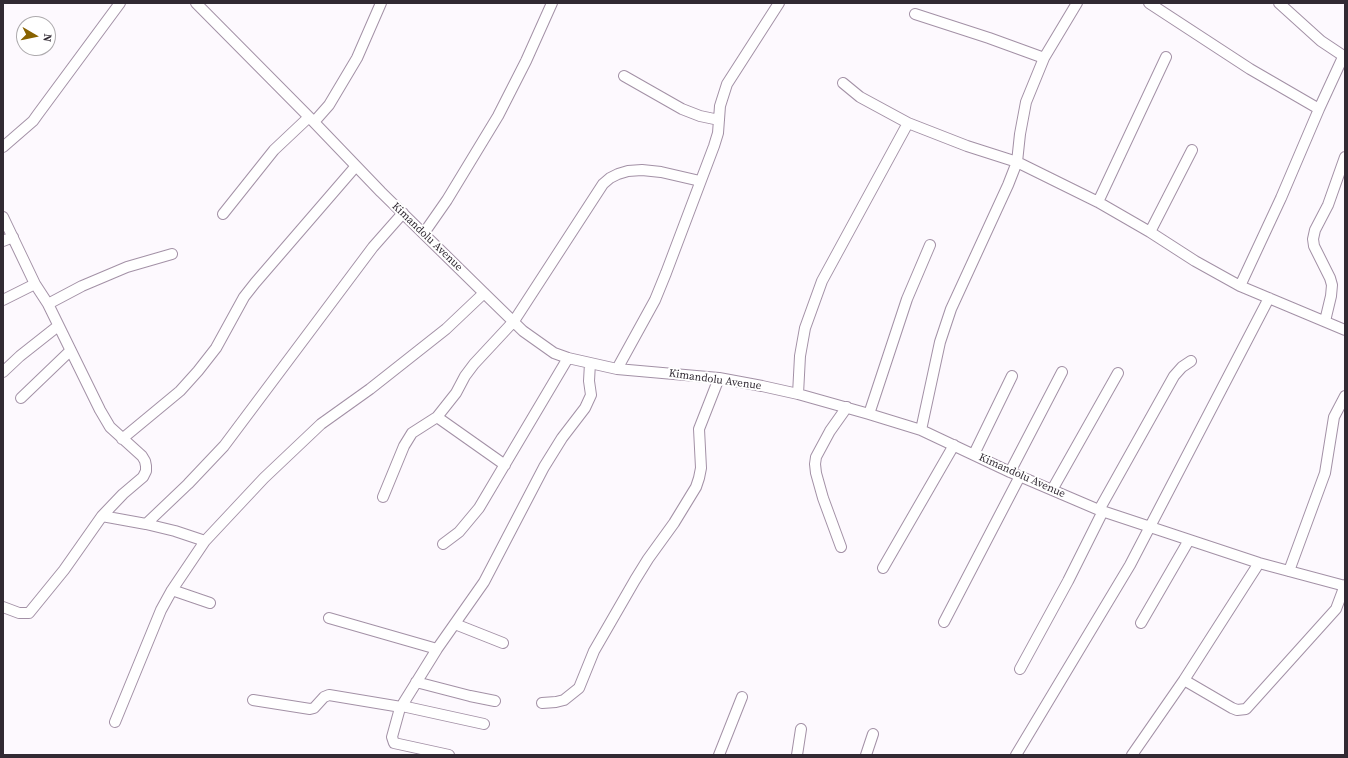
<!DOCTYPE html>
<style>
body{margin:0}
#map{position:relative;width:1348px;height:758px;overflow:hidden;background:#fdf9fe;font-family:"Source Serif 4",serif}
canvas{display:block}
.frame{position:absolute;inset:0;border:4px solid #312a33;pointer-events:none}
.north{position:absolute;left:16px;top:16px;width:40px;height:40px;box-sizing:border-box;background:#fff;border:1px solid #adaaad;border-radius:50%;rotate:99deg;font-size:11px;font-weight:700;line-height:16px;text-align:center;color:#312a33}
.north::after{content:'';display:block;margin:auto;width:14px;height:18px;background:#886200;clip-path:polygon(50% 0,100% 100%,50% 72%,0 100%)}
</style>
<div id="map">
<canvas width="1348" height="758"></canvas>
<div class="frame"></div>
<div class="north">N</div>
</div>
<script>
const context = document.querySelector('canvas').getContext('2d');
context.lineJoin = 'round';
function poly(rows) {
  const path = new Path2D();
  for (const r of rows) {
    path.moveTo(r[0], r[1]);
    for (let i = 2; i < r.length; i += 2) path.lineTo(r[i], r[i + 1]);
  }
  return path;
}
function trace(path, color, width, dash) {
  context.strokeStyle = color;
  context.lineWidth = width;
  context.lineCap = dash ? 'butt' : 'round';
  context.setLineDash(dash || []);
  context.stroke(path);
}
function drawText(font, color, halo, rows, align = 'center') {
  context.font = font + ' "Source Serif 4",serif';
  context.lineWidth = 4;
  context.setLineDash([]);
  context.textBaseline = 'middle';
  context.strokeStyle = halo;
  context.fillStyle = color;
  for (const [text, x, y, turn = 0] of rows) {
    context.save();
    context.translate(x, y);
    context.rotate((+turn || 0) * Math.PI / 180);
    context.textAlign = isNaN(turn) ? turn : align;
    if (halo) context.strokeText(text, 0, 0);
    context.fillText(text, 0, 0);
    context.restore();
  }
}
const minor = poly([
 [196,3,309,117,381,192,484,293,523,331,554,353,568,358,617,369,719,378,762,386,798,394,869,414,921,430,1010,472,1099,510,1259,563,1345,586],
 [1149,3,1250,69,1319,109],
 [1279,3,1321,41,1345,57],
 [915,14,989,38,1044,58],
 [624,76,682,109,700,116,719,120],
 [843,83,860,97,908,123,967,146,1017,162,1098,202,1150,232,1195,261,1240,286,1345,330],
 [314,122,329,105,357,58,381,3],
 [3,147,33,121,38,114,120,3],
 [1098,202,1166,57],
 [223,214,274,150,309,117],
 [3,217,35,284,48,304,100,410,110,427,142,456,145,461,146,466,146,471,143,477,123,494,102,516,64,570,29,613,19,613,3,607],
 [1150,232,1192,150],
 [424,233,447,200,498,116,526,61,552,3],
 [3,241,13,237],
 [1240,286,1281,198,1319,109,1343,57],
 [3,300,35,284],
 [48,304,82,286,127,267,172,254],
 [1325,321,1331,296,1332,285,1330,278,1314,246,1313,239,1315,230,1328,205,1345,157],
 [617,369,655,300,666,273,714,146,718,133,720,106,727,84,779,3],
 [3,372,20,356,58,326],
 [798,394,800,356,805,328,822,281,908,123],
 [21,398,70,351],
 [869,414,907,299,930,245],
 [437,417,505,465],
 [921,430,940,342,951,309,1008,185,1017,162,1020,134,1026,102,1044,58,1077,3],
 [122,439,180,391,198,371,216,348,244,297,255,283,356,166],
 [974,454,1012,376],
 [1010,472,1062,372],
 [1052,490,1118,373],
 [383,497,404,446,412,433,437,417,456,393,465,376,474,364,514,321,603,184,610,178,618,174,628,171,642,170,661,172,700,181],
 [1099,510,1174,376,1182,367,1191,361],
 [102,516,146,524,175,531,205,541],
 [146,524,188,484,224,446,373,247,403,213],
 [443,544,459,532,479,508,568,358],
 [841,547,823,498,816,473,815,464,816,457,830,431,847,407],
 [883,568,954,445],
 [1289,571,1325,473,1334,417,1345,396],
 [172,590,210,603],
 [329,618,437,649],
 [944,622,1020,476],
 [1141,623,1189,540],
 [455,624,503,643],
 [1020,669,1068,581,1103,511],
 [1184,680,1232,708,1237,710,1246,709,1336,609,1345,585],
 [416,682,470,696,495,701],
 [253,700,310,709,314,708,324,697,329,695,401,707,437,649,484,582,544,467,562,438,585,408,591,395,589,381,590,363],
 [542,703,556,702,564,700,579,688,594,651,635,580,648,559,674,523,696,487,699,478,701,468,699,429,719,378],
 [402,706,484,724],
 [400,708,392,737,394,743,449,755],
 [115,722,161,610,172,590,205,541,264,478,321,424,370,389,446,329,484,293],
 [719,755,742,697],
 [797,755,801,729],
 [866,755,873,734],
 [1016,755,1130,565,1269,298],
 [1132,755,1184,680,1259,563]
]);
trace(minor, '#a391a6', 12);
trace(minor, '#fff', 10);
drawText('11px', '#312a33', '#fff', [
 ["Kimandolu Avenue",427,237,44],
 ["Kimandolu Avenue",715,380,8],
 ["Kimandolu Avenue",1022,476,24]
]);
</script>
